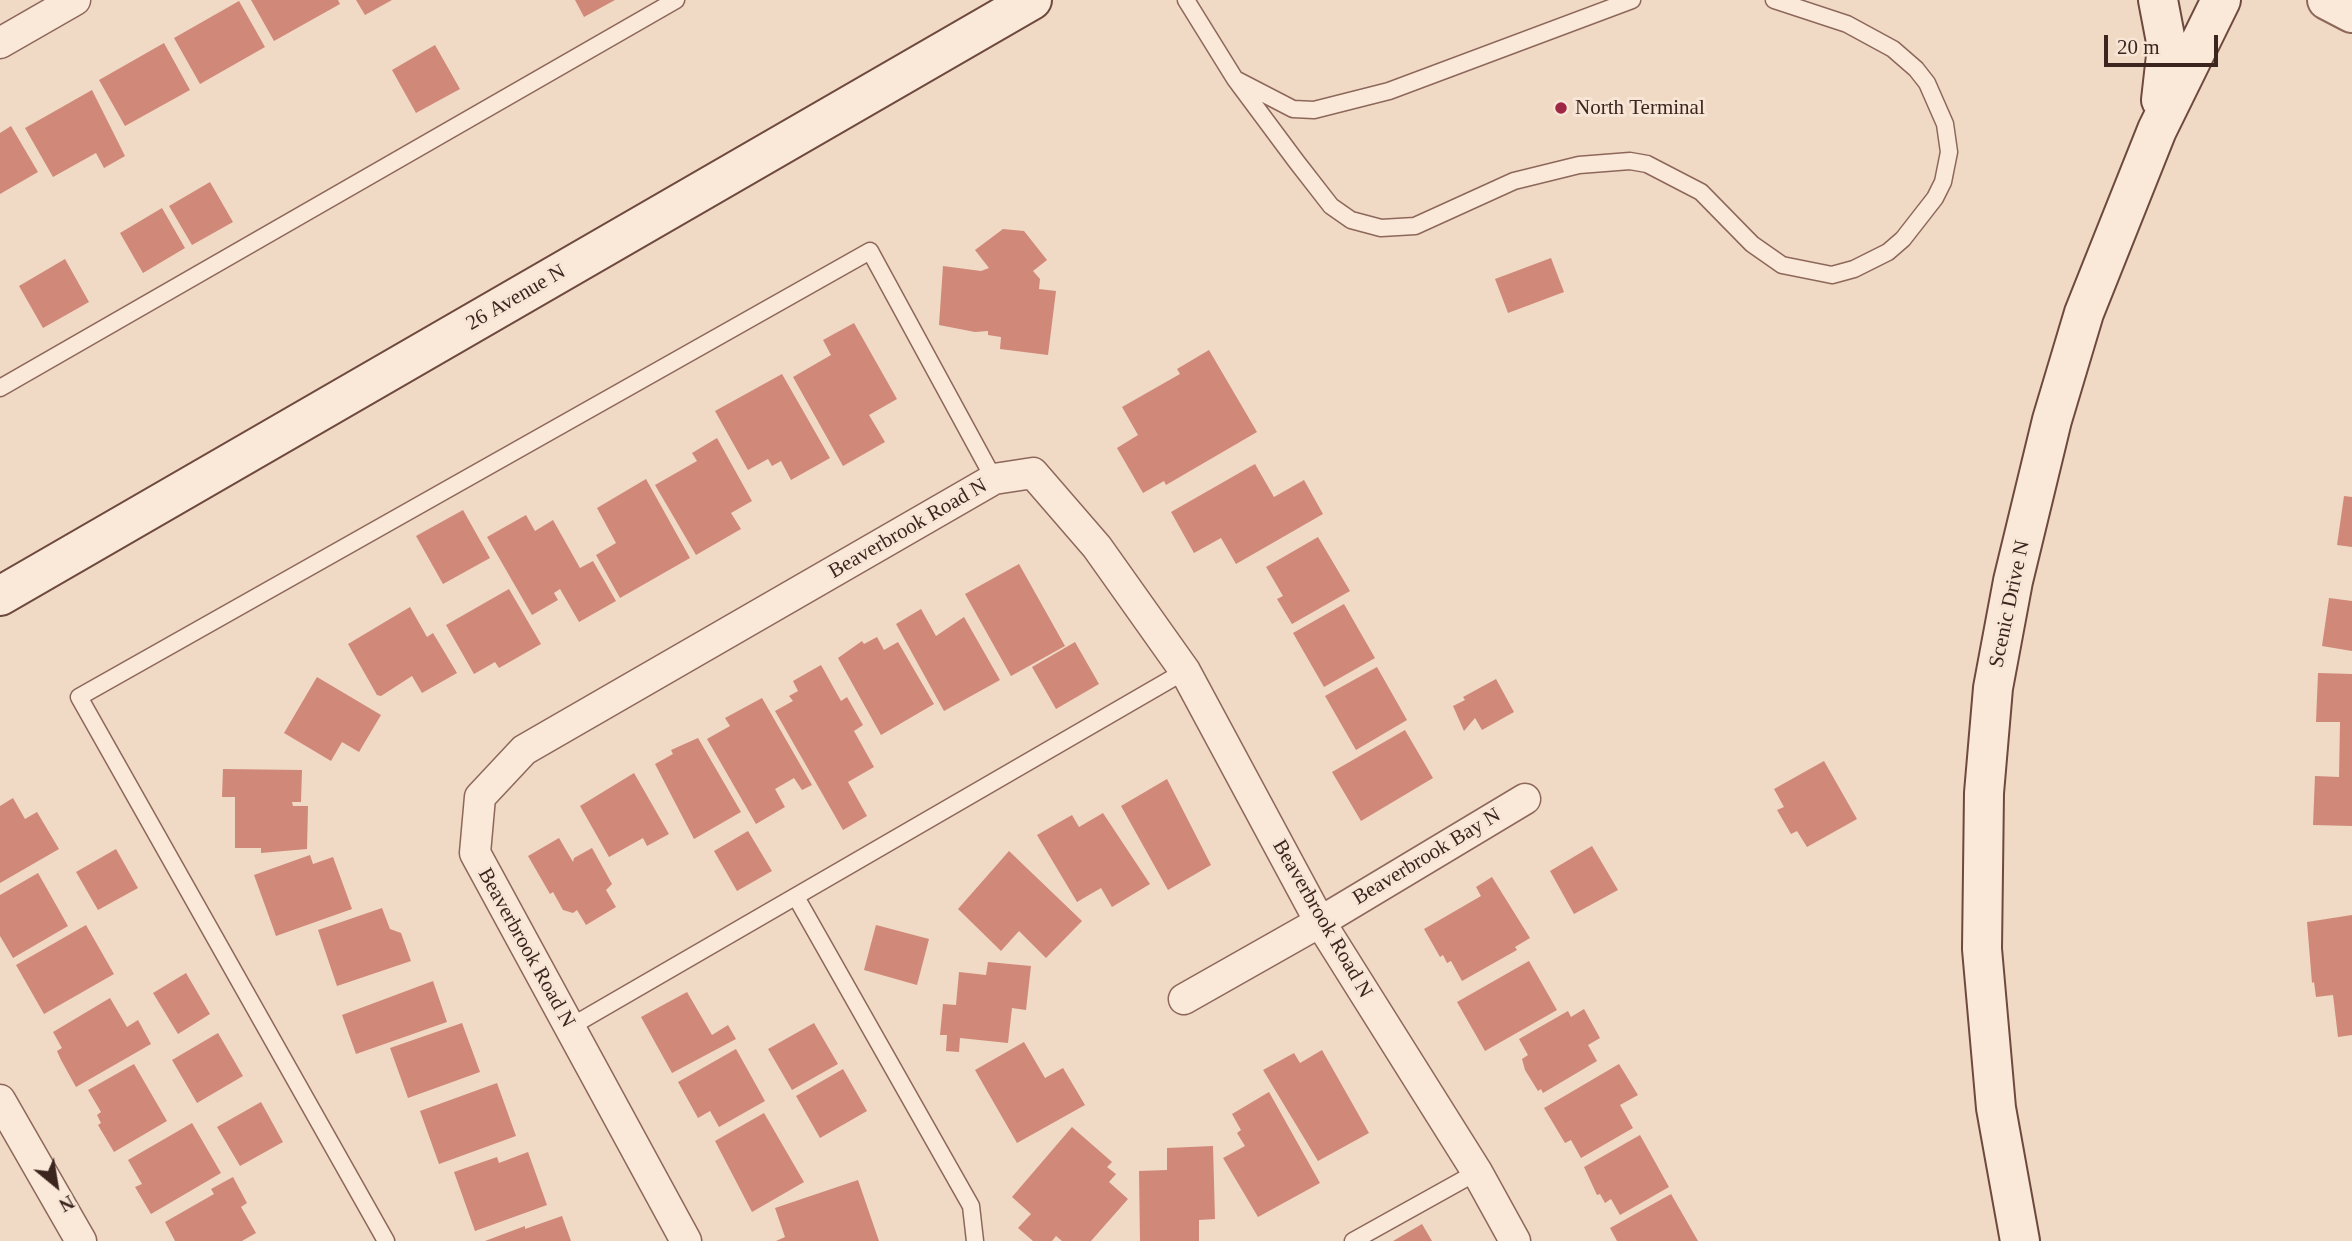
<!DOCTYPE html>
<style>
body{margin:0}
#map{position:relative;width:2352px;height:1241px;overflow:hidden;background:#f0d9c5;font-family:Georgia,serif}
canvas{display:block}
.north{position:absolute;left:21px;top:1150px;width:70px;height:70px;-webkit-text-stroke:5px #f7e5d5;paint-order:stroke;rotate:150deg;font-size:19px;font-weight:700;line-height:28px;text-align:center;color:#3c251f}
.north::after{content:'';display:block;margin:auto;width:24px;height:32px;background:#3c251f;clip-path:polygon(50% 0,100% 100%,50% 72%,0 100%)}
.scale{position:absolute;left:2104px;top:35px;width:114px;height:32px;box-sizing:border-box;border:4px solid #3c251f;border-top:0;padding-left:9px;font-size:21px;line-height:24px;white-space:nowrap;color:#3c251f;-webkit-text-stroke:5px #f7e5d5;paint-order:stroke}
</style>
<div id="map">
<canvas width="2352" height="1241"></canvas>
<div class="north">N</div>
<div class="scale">20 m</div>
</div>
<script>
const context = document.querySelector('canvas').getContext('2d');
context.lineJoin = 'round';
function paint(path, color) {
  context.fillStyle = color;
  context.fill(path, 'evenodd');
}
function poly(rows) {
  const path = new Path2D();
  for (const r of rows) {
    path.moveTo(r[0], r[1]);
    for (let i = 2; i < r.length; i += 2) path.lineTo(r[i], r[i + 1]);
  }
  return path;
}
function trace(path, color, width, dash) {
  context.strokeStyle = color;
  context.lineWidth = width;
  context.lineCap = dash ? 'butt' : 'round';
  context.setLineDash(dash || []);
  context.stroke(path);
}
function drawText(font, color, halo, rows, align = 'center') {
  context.font = font + ' Georgia,serif';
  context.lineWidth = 6;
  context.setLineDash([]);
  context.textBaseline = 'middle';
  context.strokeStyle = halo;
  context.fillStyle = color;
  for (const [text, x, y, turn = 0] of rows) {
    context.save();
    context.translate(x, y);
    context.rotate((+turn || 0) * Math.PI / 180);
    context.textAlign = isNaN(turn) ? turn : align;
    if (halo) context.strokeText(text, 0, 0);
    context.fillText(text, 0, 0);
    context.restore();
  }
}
paint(poly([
 [251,0,338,0,340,4,274,41],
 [356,0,392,0,365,15],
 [575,0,615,0,584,17],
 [239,1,265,47,200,84,174,38],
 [164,43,190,90,125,126,99,80],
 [435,45,460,89,416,113,392,70],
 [92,90,125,156,104,168,96,153,53,177,25,128],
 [11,126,38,172,0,194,0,133],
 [210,182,233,222,192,245,169,206],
 [162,208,185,248,143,273,120,233],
 [1003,229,1024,231,1047,260,1033,271,1040,279,1039,289,1056,291,1048,355,1000,349,1001,337,988,335,988,331,975,332,939,325,943,266,981,271,989,268,975,250],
 [1551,258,1564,292,1508,313,1495,279],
 [65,259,89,302,43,328,19,286],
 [854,323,897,399,869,415,885,442,843,466,793,377,831,355,823,340],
 [1209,350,1257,432,1166,485,1164,481,1143,493,1117,448,1138,435,1122,407,1180,374,1177,369],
 [782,374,830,458,791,480,781,461,772,466,768,459,748,470,715,411],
 [717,438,752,501,731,513,741,529,696,555,655,485,697,461,692,453],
 [1255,464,1274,497,1304,480,1323,514,1236,564,1221,538,1194,553,1171,512],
 [646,479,690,558,620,598,596,555,616,543,597,508],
 [2344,496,2352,497,2352,547,2337,545],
 [463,510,490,558,443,584,416,536],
 [526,515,535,531,553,520,580,568,593,561,616,601,579,622,560,589,554,593,558,600,532,615,487,537],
 [1318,537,1350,591,1292,624,1277,599,1283,596,1266,567],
 [1019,564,1065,646,1011,676,965,594],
 [509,589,541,644,499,668,495,662,474,674,446,625],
 [2329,598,2352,601,2352,651,2322,646],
 [1344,604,1375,658,1324,687,1293,633],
 [410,607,427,637,433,633,457,673,422,693,412,676,381,696,377,695,348,644],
 [921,609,936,636,964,617,1000,680,944,711,896,624],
 [877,637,884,650,898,642,934,704,881,735,838,658,862,641,864,644],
 [1075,642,1099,684,1056,709,1032,667],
 [821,665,841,701,847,697,863,725,854,731,874,767,848,782,867,816,843,830,775,711,793,701,789,696,798,691,793,681],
 [1377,667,1407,720,1356,750,1325,696],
 [2318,673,2352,674,2352,826,2313,825,2315,776,2339,777,2340,722,2316,722],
 [317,677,381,715,359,752,342,742,331,761,284,733],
 [1496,679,1514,712,1482,730,1475,718,1464,731,1453,706,1465,700,1463,697],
 [762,698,812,785,802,790,794,778,775,789,785,807,756,824,707,739,730,726,725,718],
 [1405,730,1433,778,1361,821,1332,772],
 [698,738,741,812,694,839,655,764,673,754,671,750],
 [1824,761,1857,819,1807,847,1797,831,1791,834,1777,810,1784,807,1774,789],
 [223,769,302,770,301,802,292,802,293,806,308,806,307,849,261,853,261,848,235,848,235,797,222,797],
 [634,773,669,834,647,846,643,838,609,857,580,806],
 [1167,779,1211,865,1168,890,1121,806],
 [13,798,25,819,37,812,59,849,0,883,0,806],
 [1103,813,1150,884,1112,907,1101,888,1077,902,1037,835,1072,815,1079,827],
 [748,831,772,871,737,891,714,851],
 [559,838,573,862,574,858,592,848,612,884,606,890,616,907,586,925,577,910,573,913,563,910,553,892,550,894,528,856],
 [1592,846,1618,890,1574,914,1550,871],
 [116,849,138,888,98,910,76,872],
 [1009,851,1082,921,1046,958,1019,931,1001,951,958,909],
 [310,855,313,864,333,857,352,909,276,936,254,875],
 [38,873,68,926,13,958,0,936,0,895],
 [1492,877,1530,938,1515,947,1517,950,1462,981,1451,961,1447,963,1443,955,1440,957,1424,929,1481,896,1476,887],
 [382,908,390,929,401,933,411,961,337,986,318,930],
 [2352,915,2352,1035,2338,1037,2333,995,2316,997,2314,982,2312,983,2307,922],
 [86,925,114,974,44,1014,16,965],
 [876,925,929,939,917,985,864,970],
 [1529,961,1557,1010,1485,1051,1457,1002],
 [988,962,1031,966,1026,1010,1012,1008,1008,1043,960,1038,959,1052,946,1051,947,1035,940,1035,943,1004,956,1005,959,972,986,975],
 [186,973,210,1014,178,1034,153,993],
 [433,981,447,1022,356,1054,342,1015],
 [687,992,712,1035,728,1025,736,1039,672,1073,641,1017],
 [110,998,127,1027,138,1020,151,1044,76,1087,61,1060,57,1051,62,1048,53,1032],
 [1584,1009,1600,1038,1588,1045,1597,1061,1543,1093,1541,1089,1538,1091,1525,1070,1522,1059,1528,1055,1519,1039,1568,1011,1571,1017],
 [462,1023,480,1072,408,1098,390,1048],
 [814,1023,838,1064,792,1090,768,1049],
 [218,1033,243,1076,197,1103,172,1060],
 [1024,1042,1045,1078,1063,1068,1085,1105,1017,1143,975,1070],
 [736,1049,765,1101,719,1127,710,1111,698,1118,678,1082],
 [1322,1050,1369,1133,1318,1161,1263,1070,1294,1053,1300,1063],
 [134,1064,167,1121,114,1152,98,1125,101,1123,97,1115,101,1112,88,1090],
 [1619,1064,1638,1095,1620,1105,1633,1128,1581,1158,1571,1140,1565,1143,1544,1108],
 [843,1069,867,1111,820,1138,796,1096],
 [497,1083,516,1136,439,1164,420,1111],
 [1269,1092,1320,1183,1258,1217,1223,1158,1245,1146,1237,1133,1241,1130,1232,1114],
 [261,1102,283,1142,240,1166,217,1127],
 [764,1113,804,1182,752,1212,715,1141],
 [192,1123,221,1173,151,1214,135,1187,142,1184,128,1160],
 [1072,1127,1112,1162,1107,1167,1116,1174,1109,1182,1128,1199,1091,1241,1062,1241,1056,1236,1052,1241,1033,1241,1018,1228,1031,1214,1012,1197],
 [1640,1135,1669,1187,1620,1215,1611,1199,1605,1203,1600,1194,1597,1195,1584,1167],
 [1213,1146,1215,1219,1199,1220,1199,1241,1140,1241,1139,1171,1167,1170,1167,1148],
 [528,1152,547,1205,475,1231,454,1172,497,1157,499,1163],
 [233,1177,247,1203,241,1207,256,1233,242,1241,175,1241,165,1222,214,1194,211,1189],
 [858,1180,879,1241,776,1241,785,1237,775,1208],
 [1671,1194,1698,1241,1617,1241,1610,1228],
 [562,1216,571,1241,485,1241,525,1226,525,1229],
 [1422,1224,1432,1241,1393,1241]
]), '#d08879');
const service = poly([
 [1186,0,1235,79,1296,161,1331,206,1351,220,1381,228,1415,226,1514,181,1579,165,1630,161,1647,164,1701,192,1752,244,1782,265,1832,275,1854,269,1888,252,1903,239,1935,198,1943,182,1949,152,1945,124,1927,83,1916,69,1893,49,1847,24,1774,0],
 [1237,80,1293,109,1314,110,1389,91,1632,0],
 [0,388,676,0],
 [796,897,971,1206,975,1241],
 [570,1027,1185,671],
 [386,1241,79,697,870,251,994,479],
 [1353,1241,1477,1172]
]);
const minor = poly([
 [0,43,75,0],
 [1184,999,1320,922,1525,799],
 [0,1100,81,1241],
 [686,1241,475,853,480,797,524,750,994,479,1033,473,1097,547,1185,671,1320,922,1477,1172,1515,1241]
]);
const tertiary = poly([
 [2327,0,2352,13]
]);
const secondary = poly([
 [2158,0,2167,47,2161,100],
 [0,596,1032,0],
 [2020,1241,1996,1108,1982,949,1984,793,1993,688,2013,581,2052,420,2084,313,2157,130,2221,0]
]);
trace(service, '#8d685a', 19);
trace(minor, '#8d685a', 33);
trace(tertiary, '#8d685a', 42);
trace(secondary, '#6e493d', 42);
trace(service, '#fae8d9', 16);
trace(minor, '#fae8d9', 30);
trace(tertiary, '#fae8d9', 38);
trace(secondary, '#fae8d9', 38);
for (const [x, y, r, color] of [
 [1561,108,7,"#9f2746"]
]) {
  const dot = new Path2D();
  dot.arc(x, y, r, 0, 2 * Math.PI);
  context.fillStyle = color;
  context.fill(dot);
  trace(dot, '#f7e5d5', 2.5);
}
drawText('21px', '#3c251f', '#f7e5d5', [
 ["North Terminal",1575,108]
], 'left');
drawText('21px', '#3c251f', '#f7e5d5', [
 ["26 Avenue N",516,298,-30],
 ["Beaverbrook Road N",908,529,-30],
 ["Scenic Drive N",2010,604,-78],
 ["Beaverbrook Bay N",1427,857,-31],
 ["Beaverbrook Road N",1322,919,60],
 ["Beaverbrook Road N",526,948,61]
]);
</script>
